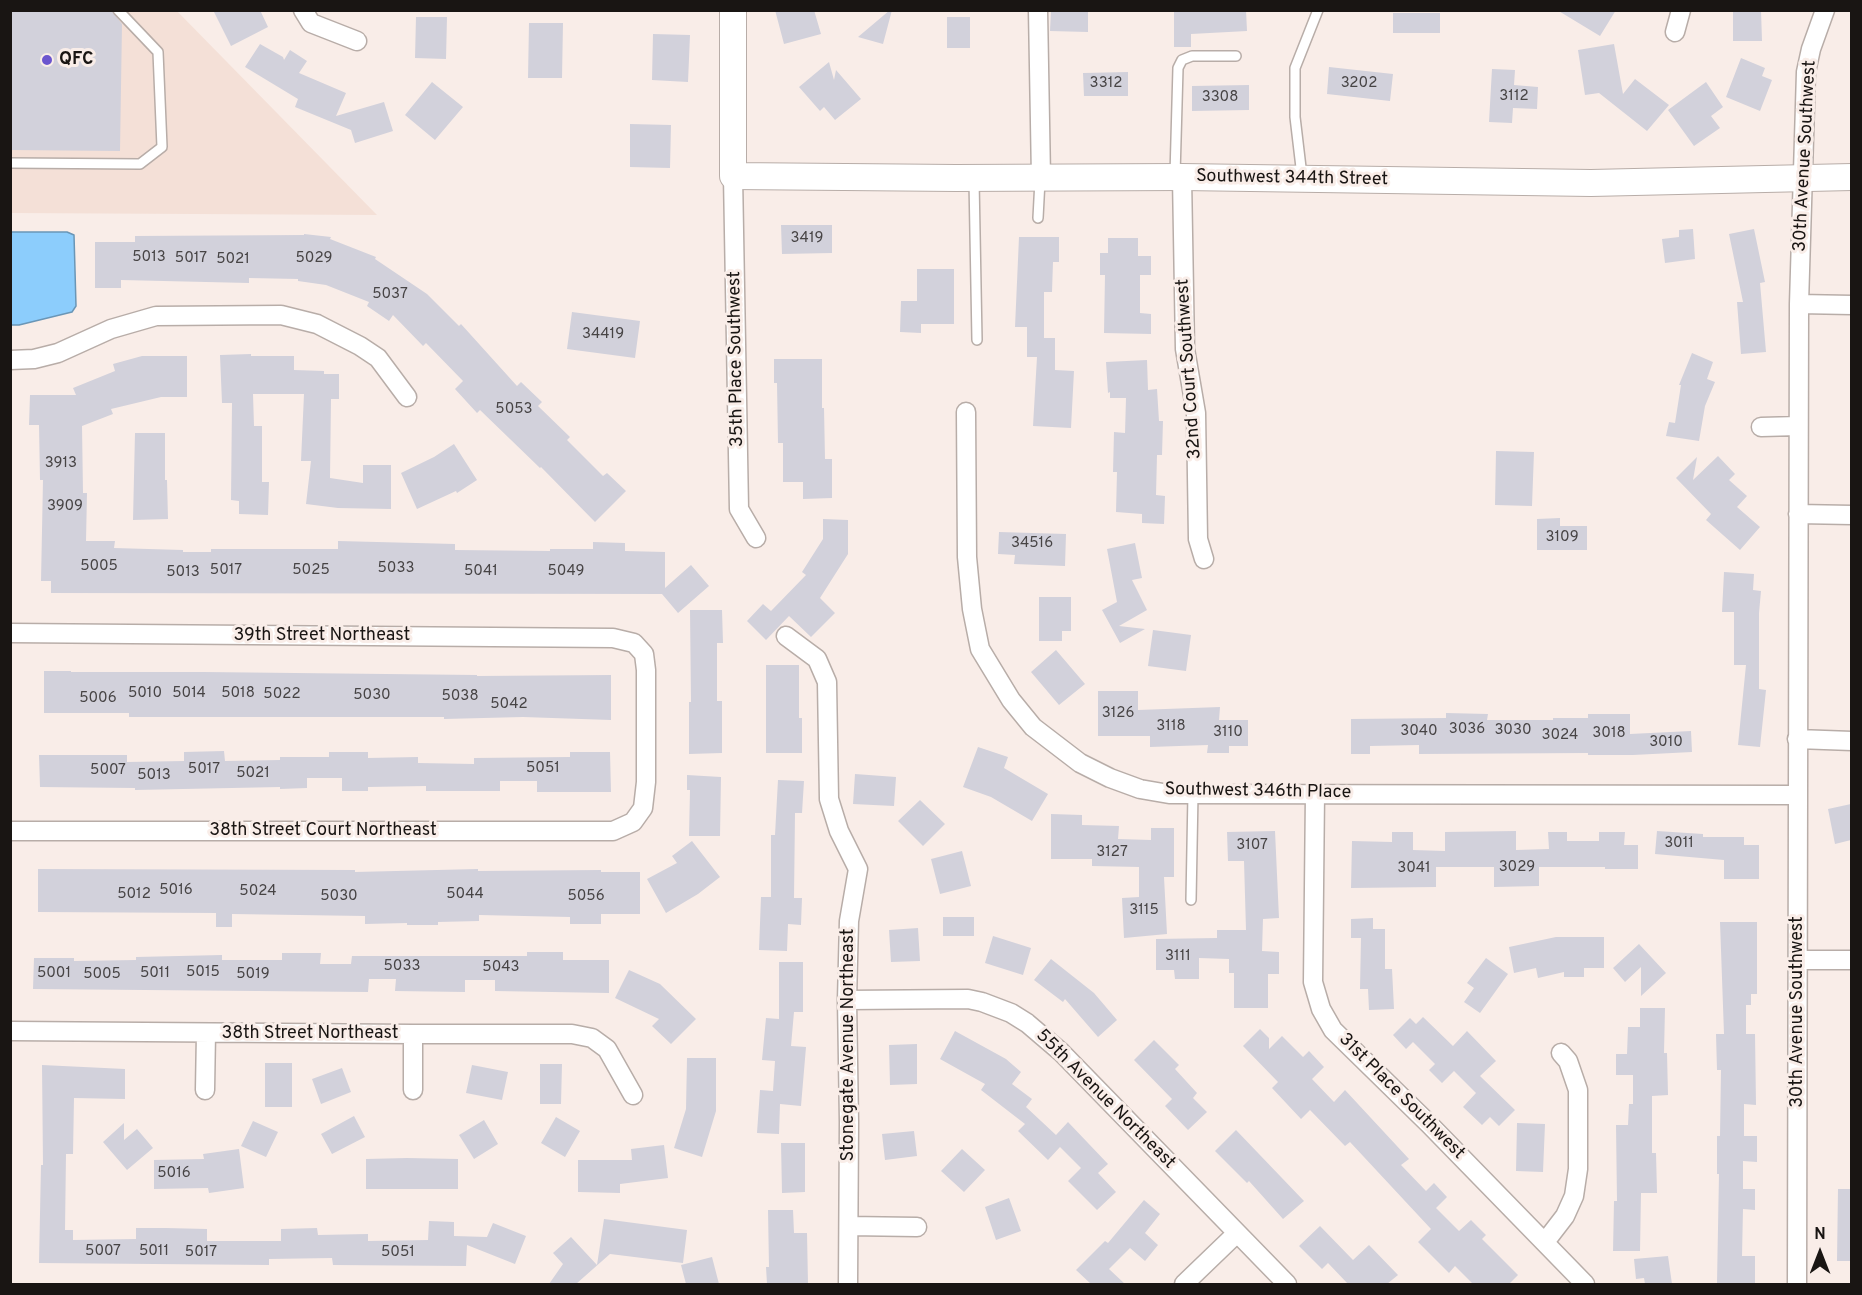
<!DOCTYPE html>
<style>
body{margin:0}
#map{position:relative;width:1862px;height:1295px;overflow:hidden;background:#f9ede8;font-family:Overpass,sans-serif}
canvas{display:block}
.frame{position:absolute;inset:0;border:12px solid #191513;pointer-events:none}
.north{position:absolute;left:1790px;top:1223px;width:60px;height:60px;-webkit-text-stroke:4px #f9ede8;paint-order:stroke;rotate:0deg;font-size:16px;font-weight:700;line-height:24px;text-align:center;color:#191513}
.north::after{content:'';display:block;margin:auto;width:21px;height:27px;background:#191513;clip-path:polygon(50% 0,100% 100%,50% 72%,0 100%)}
</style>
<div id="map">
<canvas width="1862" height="1295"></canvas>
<div class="frame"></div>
<div class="north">N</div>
</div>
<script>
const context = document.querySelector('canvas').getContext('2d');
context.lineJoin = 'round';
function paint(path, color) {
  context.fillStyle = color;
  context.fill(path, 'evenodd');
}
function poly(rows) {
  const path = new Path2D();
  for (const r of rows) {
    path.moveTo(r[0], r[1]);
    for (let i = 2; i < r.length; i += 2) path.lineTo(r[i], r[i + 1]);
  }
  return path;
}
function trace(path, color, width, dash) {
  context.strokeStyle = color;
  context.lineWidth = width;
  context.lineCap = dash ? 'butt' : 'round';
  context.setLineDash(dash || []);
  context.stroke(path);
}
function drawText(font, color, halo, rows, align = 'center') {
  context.font = font + ' Overpass,sans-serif';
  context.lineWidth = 6;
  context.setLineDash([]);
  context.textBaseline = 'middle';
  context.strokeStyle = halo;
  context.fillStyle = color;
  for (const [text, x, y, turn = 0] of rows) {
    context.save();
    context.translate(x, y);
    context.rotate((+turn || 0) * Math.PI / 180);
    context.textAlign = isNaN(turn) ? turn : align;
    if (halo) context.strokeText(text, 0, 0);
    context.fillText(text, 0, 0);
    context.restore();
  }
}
paint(poly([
 [176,10,377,215,11,213,11,11]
]), '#f4e0d7');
const water = poly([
 [11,232,67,232,74,235,76,306,72,312,19,325,11,325,11,232]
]);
paint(water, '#8ccdfc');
trace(water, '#6a96b6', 1.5);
paint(poly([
 [10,10,111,10,122,24,120,151,10,150],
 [213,10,260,10,268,27,231,46],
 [775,10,814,10,821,34,784,44],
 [890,10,892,10,883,44,858,37],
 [1051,10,1088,10,1088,32,1050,31],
 [1174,10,1246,10,1247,31,1191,34,1191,47,1174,47],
 [1557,10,1616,10,1600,36],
 [1733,10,1761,10,1762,41,1733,41],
 [1393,13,1440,13,1440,33,1393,33],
 [416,17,447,17,446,59,415,58],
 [947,17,970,17,970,48,947,48],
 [529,23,563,23,562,78,528,78],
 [653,34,690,35,688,82,652,80],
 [260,44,283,57,284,60,290,50,307,61,299,73,346,93,336,116,384,102,393,131,355,143,351,130,295,107,298,99,245,67],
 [1614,44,1623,94,1635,79,1669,105,1647,131,1599,93,1585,95,1578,50],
 [1741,58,1765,68,1762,76,1772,80,1760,111,1726,97],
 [829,62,834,80,836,70,861,99,835,120,824,107,820,111,799,87],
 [1329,67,1393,74,1390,101,1327,94],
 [1492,69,1515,70,1514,85,1538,87,1537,109,1513,108,1512,123,1489,122],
 [1128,72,1128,96,1084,96,1083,73],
 [432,82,463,107,435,140,405,115],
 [1706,82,1723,107,1711,116,1720,128,1694,146,1668,110],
 [1249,85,1249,110,1192,111,1192,86],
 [630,124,671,125,670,168,630,167],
 [781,225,832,225,832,253,782,254],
 [1693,229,1695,259,1665,263,1662,239,1679,237,1679,230],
 [1754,229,1765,282,1760,283,1766,352,1741,354,1737,302,1743,302,1729,234],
 [304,234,331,237,330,239,376,257,375,259,427,294,459,326,461,324,517,386,521,382,542,402,538,406,570,437,567,440,603,476,607,473,626,491,595,522,541,467,540,468,480,410,477,413,455,389,463,381,426,343,423,346,393,315,389,321,367,306,369,302,326,285,298,281,298,279,249,278,249,283,121,280,121,288,95,288,95,242,135,242,135,236,304,235],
 [1019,237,1059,237,1059,262,1053,262,1052,292,1044,292,1044,338,1055,338,1055,370,1074,371,1071,428,1033,426,1037,357,1027,357,1027,327,1015,327],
 [1108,238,1138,238,1138,256,1151,256,1151,275,1140,275,1140,313,1151,314,1151,334,1104,333,1105,275,1100,275,1100,253,1108,253],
 [917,269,954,269,954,324,921,324,921,333,900,332,901,301,917,301],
 [572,312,640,321,635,358,567,349],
 [1692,353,1713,362,1707,379,1715,382,1705,406,1699,441,1666,436,1669,422,1675,423,1681,385,1679,385],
 [251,354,251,356,294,356,294,370,324,371,324,374,339,374,339,399,331,399,330,478,363,483,363,465,391,465,391,509,338,508,306,504,311,461,301,461,304,394,253,394,254,426,262,426,262,482,269,482,268,515,239,514,239,501,231,500,232,403,222,403,220,355],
 [142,356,187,356,187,397,161,397,111,409,113,414,82,426,83,493,87,493,86,541,115,541,114,548,183,550,183,552,211,552,211,549,338,549,338,541,455,544,455,550,550,551,550,549,593,549,593,542,625,543,625,551,665,552,665,588,691,565,709,586,678,613,662,594,51,593,51,581,41,581,43,480,40,480,39,425,29,425,30,395,76,395,73,388,115,371,113,364],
 [774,359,822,359,822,408,824,408,825,459,832,459,832,498,803,499,803,482,783,482,783,443,778,443,777,383,774,383],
 [1147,360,1148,390,1157,389,1159,421,1163,421,1162,455,1157,455,1156,495,1165,496,1164,524,1142,523,1142,514,1116,512,1117,472,1113,472,1114,432,1125,433,1126,398,1110,398,1110,392,1108,393,1106,362],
 [135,433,165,433,165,480,167,480,168,519,133,520],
 [454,444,477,480,457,493,456,491,417,509,401,473,434,457],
 [1496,451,1534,452,1532,506,1495,505],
 [1718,456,1735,474,1729,480,1747,496,1737,507,1760,527,1740,550,1706,520,1711,514,1676,478,1697,457,1693,480],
 [1560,518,1560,526,1587,526,1587,550,1537,550,1537,519],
 [823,519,848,520,848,554,820,598,835,613,811,637,789,616,766,640,747,621,763,604,771,611,806,575,802,572,823,539],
 [999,532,1066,534,1065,566,1014,564,1015,555,998,554],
 [1135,543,1142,578,1132,580,1147,610,1119,626,1145,629,1120,643,1102,610,1117,602,1107,549],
 [1724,572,1754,574,1753,590,1761,591,1759,613,1759,689,1766,690,1760,747,1738,745,1746,665,1734,665,1734,612,1722,612],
 [1039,597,1071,597,1071,631,1062,631,1062,641,1039,641],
 [690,610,722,610,723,643,717,643,717,701,722,701,722,753,689,754,689,702,691,702],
 [1153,630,1191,635,1186,671,1148,666],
 [1056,650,1085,684,1059,705,1031,672],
 [766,665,799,665,799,718,802,718,802,753,766,753],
 [44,671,71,671,71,672,204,672,477,675,477,676,611,675,611,720,523,717,444,719,444,717,129,717,129,713,44,713],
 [1098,691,1138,691,1138,710,1220,707,1219,720,1248,720,1248,746,1229,746,1229,753,1207,753,1208,745,1150,747,1150,736,1098,736],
 [1446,713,1488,714,1487,720,1553,720,1553,718,1588,718,1588,714,1630,714,1630,734,1691,731,1692,752,1633,755,1588,755,1588,753,1419,754,1419,745,1370,746,1370,754,1351,754,1351,719,1446,718],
 [978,747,1008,757,1004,768,1048,794,1032,821,991,797,963,787],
 [224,751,225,761,280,760,280,757,329,757,329,752,368,752,368,758,418,757,418,763,474,764,474,758,570,757,570,752,610,752,611,792,537,792,537,781,500,781,500,791,426,791,426,786,368,787,368,791,342,791,342,778,307,778,307,788,280,789,280,787,135,790,135,788,40,787,39,755,127,755,127,762,184,761,184,752],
 [855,774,896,777,894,806,853,804],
 [687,775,721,777,720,836,689,836,690,790,687,790],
 [778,780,804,781,802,813,795,813,794,898,802,898,801,925,788,924,787,951,759,950,761,897,771,897,771,835,775,835],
 [920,800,945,824,923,846,898,821],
 [1851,804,1851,840,1835,844,1828,809],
 [1051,814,1082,815,1082,825,1119,826,1118,839,1151,840,1151,828,1174,828,1174,877,1164,877,1167,934,1124,938,1122,898,1139,897,1139,867,1092,866,1092,859,1051,859],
 [1275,831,1279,918,1263,919,1262,951,1279,952,1279,974,1268,974,1268,1008,1234,1008,1234,973,1229,973,1229,959,1199,958,1199,979,1175,979,1174,970,1156,970,1156,939,1217,938,1217,930,1246,930,1244,861,1228,861,1227,832],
 [1516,831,1516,850,1549,849,1548,832,1567,832,1567,841,1599,841,1599,832,1625,832,1624,845,1638,845,1638,869,1605,869,1605,867,1539,867,1539,886,1494,887,1494,867,1436,867,1436,887,1351,888,1352,841,1392,842,1392,832,1413,832,1413,850,1445,851,1445,832],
 [1657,831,1703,834,1703,837,1744,837,1744,845,1759,845,1759,879,1724,879,1724,860,1655,854],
 [692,841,720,877,698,894,666,913,647,879,677,863,672,856],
 [962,851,971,886,940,894,931,859],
 [38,869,355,870,355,872,478,869,478,871,601,870,601,872,640,872,640,914,601,914,601,924,570,924,570,917,479,915,479,921,438,922,438,925,407,925,407,923,365,924,365,916,232,914,232,927,216,927,216,913,38,912],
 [943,917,974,917,974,936,943,936],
 [1373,918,1373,929,1385,929,1385,969,1392,969,1394,1009,1369,1010,1368,989,1360,989,1361,938,1351,938,1351,919],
 [1720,922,1757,922,1757,994,1751,994,1751,1005,1746,1005,1746,1034,1755,1034,1756,1105,1744,1104,1744,1136,1757,1136,1757,1162,1743,1161,1743,1189,1755,1189,1755,1210,1743,1209,1742,1256,1755,1256,1755,1283,1717,1283,1719,1174,1717,1174,1717,1136,1720,1136,1721,1070,1717,1070,1716,1034,1724,1034],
 [918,928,920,961,891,962,889,930],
 [993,936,1031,948,1023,975,985,963],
 [1556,937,1604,937,1604,968,1584,968,1584,977,1564,977,1564,972,1538,978,1536,968,1514,973,1509,947],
 [1639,944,1666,973,1641,996,1641,967,1625,982,1613,968],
 [527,952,563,952,563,960,609,960,609,993,495,991,495,980,465,980,465,992,395,991,396,979,369,979,368,992,33,989,34,958,74,958,74,961,136,960,136,957,222,955,222,960,282,960,282,953,321,953,320,964,351,964,352,956,527,956],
 [1486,958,1508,974,1480,1013,1464,1002,1474,988,1467,983],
 [1051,959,1094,993,1117,1020,1098,1037,1065,999,1063,1002,1034,980],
 [779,962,803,962,803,1012,794,1012,791,1046,806,1047,801,1106,780,1104,779,1134,757,1133,760,1090,773,1091,775,1061,762,1060,766,1018,779,1019],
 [629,970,660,984,696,1019,671,1044,652,1026,659,1019,615,998],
 [1640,1008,1665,1008,1664,1053,1667,1053,1668,1095,1652,1096,1652,1153,1656,1153,1657,1193,1641,1193,1640,1251,1613,1251,1614,1201,1617,1201,1616,1125,1628,1125,1629,1104,1633,1104,1633,1075,1616,1075,1616,1054,1627,1054,1628,1027,1640,1027],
 [1423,1017,1453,1046,1467,1031,1496,1061,1480,1076,1515,1110,1499,1126,1490,1117,1482,1125,1463,1107,1476,1093,1454,1071,1442,1083,1429,1070,1435,1064,1413,1042,1406,1049,1393,1035,1410,1018,1416,1024],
 [1260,1029,1269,1038,1269,1049,1282,1036,1303,1057,1309,1051,1324,1067,1312,1079,1334,1102,1345,1090,1409,1159,1401,1165,1426,1191,1434,1183,1447,1197,1436,1208,1459,1231,1471,1220,1486,1235,1482,1239,1518,1275,1509,1284,1473,1284,1455,1266,1449,1273,1418,1242,1431,1229,1350,1142,1345,1146,1310,1110,1301,1119,1272,1088,1278,1082,1243,1046],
 [955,1031,1006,1059,1021,1072,1012,1084,1032,1099,1026,1107,1056,1135,1068,1122,1108,1164,1098,1173,1116,1192,1097,1210,1068,1181,1081,1168,1060,1147,1048,1160,1018,1131,1025,1124,981,1090,985,1084,940,1059],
 [1154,1040,1179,1065,1175,1069,1197,1093,1193,1098,1207,1112,1188,1130,1165,1106,1172,1099,1134,1060],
 [917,1044,917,1084,890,1085,889,1045],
 [687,1058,716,1058,716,1111,702,1157,674,1148,686,1109],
 [265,1063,292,1063,292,1107,265,1107],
 [540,1064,562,1064,561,1104,540,1104],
 [42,1065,125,1069,125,1099,74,1098,73,1154,66,1154,65,1230,73,1230,73,1240,136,1239,136,1228,166,1228,207,1229,207,1241,281,1241,281,1229,317,1228,318,1235,368,1234,368,1241,428,1240,429,1221,454,1222,454,1236,487,1237,493,1223,526,1236,515,1264,467,1245,466,1266,333,1265,332,1258,269,1259,269,1265,39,1263,41,1165,43,1165],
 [472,1065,508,1072,502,1100,466,1093],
 [342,1068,351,1092,321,1104,312,1079],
 [354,1116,365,1137,332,1154,321,1134],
 [556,1117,580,1131,565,1157,541,1143],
 [484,1120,498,1144,474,1159,459,1135],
 [253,1121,278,1132,266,1157,241,1146],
 [124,1123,124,1140,137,1129,153,1148,127,1170,103,1142],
 [1517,1123,1545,1124,1543,1172,1516,1171],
 [1236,1130,1304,1201,1283,1219,1249,1181,1247,1183,1215,1151],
 [914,1131,917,1156,885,1160,882,1134],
 [781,1143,805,1143,805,1192,782,1193],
 [664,1145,668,1178,620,1184,620,1193,578,1192,578,1160,632,1160,631,1149],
 [239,1149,244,1188,209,1193,208,1188,154,1189,154,1160,204,1159,203,1154],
 [962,1149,985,1170,964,1192,941,1171],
 [407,1158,458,1159,458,1189,366,1189,366,1159],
 [1838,1189,1851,1189,1851,1261,1837,1261],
 [1009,1198,1021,1231,996,1240,985,1207],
 [1144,1200,1160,1214,1145,1233,1158,1245,1145,1261,1130,1248,1109,1269,1125,1284,1091,1284,1076,1270,1105,1241,1108,1243],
 [768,1210,793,1210,794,1233,807,1233,808,1284,767,1284,766,1267,769,1267],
 [604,1219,687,1230,683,1263,610,1254,576,1284,549,1284,563,1264,553,1253,571,1237,597,1265],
 [1320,1226,1353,1260,1369,1245,1398,1275,1387,1284,1348,1284,1328,1263,1322,1269,1299,1246],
 [1668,1256,1672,1284,1645,1284,1644,1278,1636,1279,1634,1259],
 [712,1257,719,1284,686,1284,681,1265]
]), '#d2d1db');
const lane = poly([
 [10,163,140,164,162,147,158,52,118,10],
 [1175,175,1178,68,1182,60,1192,56,1236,56],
 [1302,176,1295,117,1295,68,1318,10],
 [974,180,977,340],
 [1038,218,1040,180],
 [1191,900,1193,794]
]);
const street = poly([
 [303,10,311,23,357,41],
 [1038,10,1041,178],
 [1675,32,1681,10],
 [733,176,739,509,756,538],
 [1182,177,1185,349,1196,413,1198,539,1204,559],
 [1799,304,1852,305],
 [10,360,34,359,58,353,111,329,156,316,281,315,317,324,360,346,378,358,407,397],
 [966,412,967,557,972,609,980,649,1011,700,1033,727,1080,763,1110,778,1140,789,1169,794,1797,795],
 [1761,427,1798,426],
 [1798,514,1852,515],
 [10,633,613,638,634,643,644,654,646,670,646,782,643,808,633,822,613,831,10,831],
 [786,636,817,659,827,682,829,799,839,831,858,869,849,921,847,1000,849,1122,848,1284],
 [1797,739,1852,741],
 [1315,793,1313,982,1321,1009,1333,1030,1428,1123,1585,1284],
 [1798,960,1852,960],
 [847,1000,968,999,982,1002,1011,1013,1027,1023,1061,1052,1287,1284],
 [10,1031,413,1034,572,1034,592,1038,607,1049,633,1095],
 [413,1034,413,1090],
 [205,1090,206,1033],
 [849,1226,917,1227],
 [1545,1242,1565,1216,1574,1196,1578,1169,1578,1090,1568,1061,1561,1053],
 [1184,1284,1237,1233],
 [1797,1284,1799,304,1806,72,1811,49,1825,10]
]);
const secondary = poly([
 [733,10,733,176,956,178,1182,177,1591,183,1852,177]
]);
trace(lane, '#b8ada8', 12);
trace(street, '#b8ada8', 21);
trace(secondary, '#b8ada8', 28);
trace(lane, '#fff', 9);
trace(street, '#fff', 18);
trace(secondary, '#fff', 26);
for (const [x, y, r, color] of [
 [47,60,6,"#6b55ce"]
]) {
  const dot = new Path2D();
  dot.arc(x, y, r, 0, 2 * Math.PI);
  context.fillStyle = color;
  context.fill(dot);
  trace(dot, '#f9ede8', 2);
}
drawText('15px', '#474445', null, [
 ["3312",1106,84],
 ["3202",1359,84],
 ["3112",1514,97],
 ["3308",1220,98],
 ["3419",807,239],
 ["5013",149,258],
 ["5017",191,259],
 ["5029",314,259],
 ["5021",233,260],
 ["5037",390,295],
 ["34419",603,335],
 ["5053",514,410],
 ["3913",61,464],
 ["3909",65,507],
 ["3109",1562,538],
 ["34516",1032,544],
 ["5005",99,567],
 ["5033",396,569],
 ["5017",226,571],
 ["5025",311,571],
 ["5041",481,572],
 ["5049",566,572],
 ["5013",183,573],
 ["5010",145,694],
 ["5014",189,694],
 ["5018",238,694],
 ["5022",282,695],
 ["5030",372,696],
 ["5038",460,697],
 ["5006",98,699],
 ["5042",509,705],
 ["3126",1118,714],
 ["3118",1171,727],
 ["3036",1467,730],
 ["3030",1513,731],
 ["3040",1419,732],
 ["3110",1228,733],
 ["3018",1609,734],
 ["3024",1560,736],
 ["3010",1666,743],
 ["5051",543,769],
 ["5017",204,770],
 ["5007",108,771],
 ["5021",253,774],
 ["5013",154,776],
 ["3011",1679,844],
 ["3107",1252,846],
 ["3127",1112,853],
 ["3029",1517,868],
 ["3041",1414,869],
 ["5016",176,891],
 ["5024",258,892],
 ["5012",134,895],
 ["5044",465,895],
 ["5030",339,897],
 ["5056",586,897],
 ["3115",1144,911],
 ["3111",1178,957],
 ["5033",402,967],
 ["5043",501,968],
 ["5015",203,973],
 ["5001",54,974],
 ["5011",155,974],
 ["5005",102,975],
 ["5019",253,975],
 ["5016",174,1174],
 ["5007",103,1252],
 ["5011",154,1252],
 ["5017",201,1253],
 ["5051",398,1253]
]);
drawText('bold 18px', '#191513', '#f9ede8', [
 ["QFC",59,60]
], 'left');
drawText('18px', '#191513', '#f9ede8', [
 ["30th Avenue Southwest",1806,156,-87],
 ["Southwest 344th Street",1292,179,1],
 ["35th Place Southwest",737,359,-91],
 ["32nd Court Southwest",1190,369,-94],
 ["39th Street Northeast",322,636],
 ["Southwest 346th Place",1258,792,1],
 ["38th Street Court Northeast",323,831],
 ["30th Avenue Southwest",1798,1012,-90],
 ["38th Street Northeast",310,1034],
 ["Stonegate Avenue Northeast",849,1045,-90],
 ["31st Place Southwest",1401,1097,45],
 ["55th Avenue Northeast",1105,1100,45]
]);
</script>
